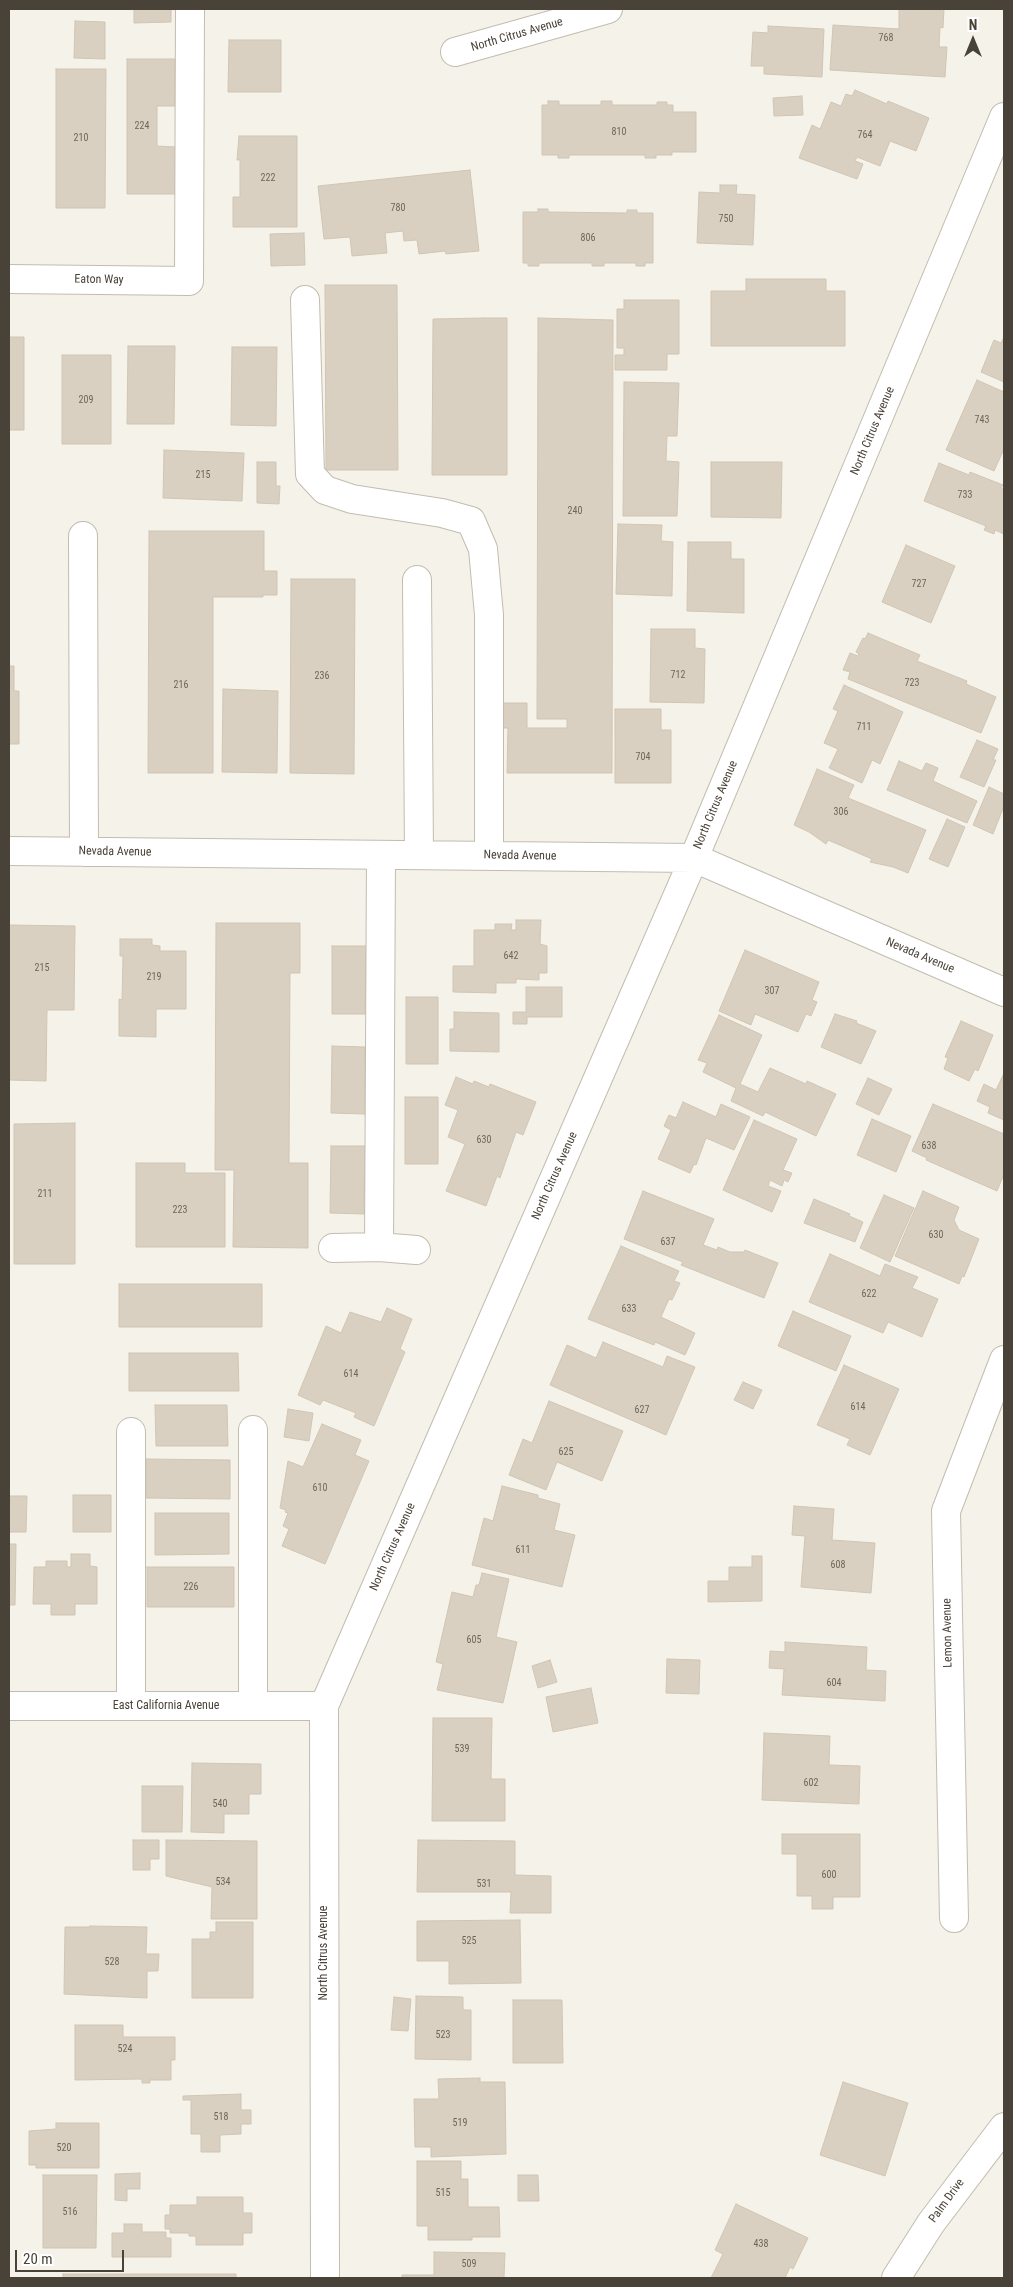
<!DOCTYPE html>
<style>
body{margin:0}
#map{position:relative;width:1013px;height:2287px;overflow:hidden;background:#f5f2ea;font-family:"Roboto Condensed",sans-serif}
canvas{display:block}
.frame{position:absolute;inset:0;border:10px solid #494238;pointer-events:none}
.north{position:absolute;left:948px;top:15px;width:50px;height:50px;-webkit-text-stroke:4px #fff;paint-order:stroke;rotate:0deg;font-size:14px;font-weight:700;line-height:20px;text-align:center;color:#494238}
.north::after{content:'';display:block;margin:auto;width:18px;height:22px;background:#494238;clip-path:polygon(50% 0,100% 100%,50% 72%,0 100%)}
.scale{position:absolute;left:15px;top:2250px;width:109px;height:22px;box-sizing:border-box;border:2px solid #494238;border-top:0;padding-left:6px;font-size:15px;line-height:18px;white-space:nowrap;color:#494238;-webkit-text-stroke:4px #fff;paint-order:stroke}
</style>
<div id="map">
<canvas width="1013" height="2287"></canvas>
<div class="frame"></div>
<div class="north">N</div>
<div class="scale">20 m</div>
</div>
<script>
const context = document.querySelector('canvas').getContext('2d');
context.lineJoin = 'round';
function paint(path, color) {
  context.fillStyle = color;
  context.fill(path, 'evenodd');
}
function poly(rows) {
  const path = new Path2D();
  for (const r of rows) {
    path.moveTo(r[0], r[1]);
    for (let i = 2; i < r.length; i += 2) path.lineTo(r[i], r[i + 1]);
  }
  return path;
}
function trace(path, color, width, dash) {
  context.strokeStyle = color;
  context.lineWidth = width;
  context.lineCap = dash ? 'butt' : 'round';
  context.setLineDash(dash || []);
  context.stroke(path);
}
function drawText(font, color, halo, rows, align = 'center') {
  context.font = font + ' "Roboto Condensed",sans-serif';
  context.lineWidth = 4;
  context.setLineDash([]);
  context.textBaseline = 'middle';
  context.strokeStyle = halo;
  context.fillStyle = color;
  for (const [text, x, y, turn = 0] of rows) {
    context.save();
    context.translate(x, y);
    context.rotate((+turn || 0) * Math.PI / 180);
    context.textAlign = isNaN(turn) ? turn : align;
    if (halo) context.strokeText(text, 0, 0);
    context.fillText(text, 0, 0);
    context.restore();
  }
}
const building = poly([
 [134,9,171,9,171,22,134,23,134,9],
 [899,9,944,9,943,28,940,27,939,47,947,47,945,77,830,70,833,25,899,29,899,9],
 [75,21,105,22,105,59,74,58,75,21],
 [768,26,824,29,822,77,764,74,764,66,751,66,753,32,768,33,768,26],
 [229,40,281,40,281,92,228,92,229,40],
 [127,59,175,59,175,106,157,106,157,146,176,147,176,194,127,194,127,59],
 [56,69,106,69,105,208,56,208,56,69],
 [855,90,887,104,888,101,929,118,916,151,890,141,880,166,857,157,855,161,863,164,857,179,799,158,812,125,820,129,831,102,841,106,846,94,852,96,855,90],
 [802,96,803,115,774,116,773,98,802,96],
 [548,101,559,101,559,105,601,105,601,101,612,101,612,105,657,105,657,102,667,102,667,105,673,105,673,112,696,112,696,152,672,152,672,155,656,155,656,158,645,158,645,155,569,155,569,158,558,158,558,155,542,155,542,105,548,105,548,101],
 [239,136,297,136,297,227,233,227,233,197,240,197,240,160,237,160,239,136],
 [470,170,479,251,446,254,445,251,419,254,417,240,404,241,403,231,385,233,387,253,352,256,350,237,324,239,318,186,470,170],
 [720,185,737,185,736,194,755,195,753,245,697,243,699,192,720,193,720,185],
 [538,209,548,209,548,212,627,213,627,210,637,210,637,213,653,213,653,263,645,263,645,266,636,266,636,263,604,263,604,266,592,266,592,263,539,263,539,266,528,266,528,263,523,263,523,212,538,212,538,209],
 [304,233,305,265,271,266,270,234,304,233],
 [746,279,826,279,826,291,845,291,845,346,711,346,711,291,746,291,746,279],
 [325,285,397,285,398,470,326,470,325,285],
 [624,300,679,300,679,354,667,354,667,370,615,370,615,355,624,355,624,348,617,348,617,309,624,309,624,300],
 [484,318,507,318,507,475,432,475,433,319,484,318],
 [538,318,613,320,612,773,507,773,508,728,502,728,502,703,527,703,527,728,567,728,567,719,537,719,538,318],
 [9,337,24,337,24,430,9,430,9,337],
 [1004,337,1004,382,981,372,994,340,1001,343,1004,337],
 [128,346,175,346,174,424,127,424,128,346],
 [232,347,277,347,276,426,231,425,232,347],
 [62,355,111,355,111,444,62,444,62,355],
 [977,380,1004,392,1004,449,994,471,946,450,977,380],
 [624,382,679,383,677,436,667,436,666,461,679,462,677,516,623,516,624,382],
 [164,450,244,453,242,501,163,498,164,450],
 [257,462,276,462,276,486,280,486,279,504,257,503,257,462],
 [711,462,782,462,781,518,711,517,711,462],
 [939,463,969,475,970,472,1003,485,1001,488,1004,490,1004,534,995,530,994,534,984,530,986,526,924,501,939,463],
 [618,524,662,525,661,541,673,542,672,596,616,594,618,524],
 [149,531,264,531,264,571,277,571,277,595,263,595,263,597,213,597,213,773,148,773,149,531],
 [688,542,731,542,731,559,744,559,744,613,687,611,688,542],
 [906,545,955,566,931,623,882,602,906,545],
 [291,579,355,579,354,774,290,773,291,579],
 [651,629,695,629,695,648,705,649,704,703,650,702,651,629],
 [868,633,920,655,917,661,967,681,966,684,996,697,981,733,848,679,850,672,843,670,850,653,858,656,859,654,856,652,863,638,865,639,868,633],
 [9,666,14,666,14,691,19,691,19,744,9,744,9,666],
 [844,685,903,712,880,764,872,760,862,783,829,768,838,749,824,743,838,711,833,709,844,685],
 [223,689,278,691,277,773,222,772,223,689],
 [615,709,661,709,661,730,671,730,671,783,615,783,615,709],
 [977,740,998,749,993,760,996,760,984,787,960,777,977,740],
 [899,761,922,771,926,763,938,768,933,781,977,801,967,823,887,790,899,761],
 [817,769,854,785,848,798,926,830,908,873,893,867,870,862,872,859,828,840,826,844,809,832,794,825,817,769],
 [989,787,1004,794,1004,806,993,834,973,825,989,787],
 [947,819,965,827,948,867,929,859,947,819],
 [516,920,541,920,540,944,547,946,547,973,539,973,539,980,516,979,516,983,496,983,496,993,453,992,453,966,474,966,474,930,495,930,495,924,512,924,511,930,516,930,516,920],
 [216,923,300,923,300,973,290,973,289,1163,308,1163,308,1248,233,1247,234,1170,215,1170,216,923],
 [9,925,75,926,74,1010,47,1010,46,1081,9,1080,9,925],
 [120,939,152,939,152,945,160,946,160,951,186,951,186,1009,156,1009,156,1037,119,1036,119,999,122,1000,123,956,120,956,120,939],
 [332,946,366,946,365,1014,332,1014,332,946],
 [745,950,819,982,812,1000,817,1002,811,1016,806,1014,798,1032,755,1014,751,1025,719,1011,745,950],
 [526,987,562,987,562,1017,527,1017,527,1024,513,1024,513,1012,526,1012,526,987],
 [406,997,438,997,438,1064,406,1064,406,997],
 [454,1012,499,1013,499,1052,450,1051,450,1029,454,1029,454,1012],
 [835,1014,857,1021,856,1023,876,1031,861,1064,821,1047,835,1014],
 [719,1015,762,1035,740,1084,758,1092,770,1068,806,1084,807,1081,836,1094,816,1136,765,1112,763,1116,731,1101,736,1088,703,1072,707,1063,698,1060,719,1015],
 [961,1021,993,1035,978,1071,975,1069,969,1081,944,1069,948,1058,945,1057,961,1021],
 [332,1046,365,1047,365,1114,331,1113,332,1046],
 [1004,1073,1004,1120,988,1113,990,1107,977,1101,984,1084,996,1090,1004,1073],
 [456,1077,473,1084,474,1081,489,1087,490,1084,536,1102,523,1135,516,1132,500,1178,497,1176,486,1206,446,1191,465,1144,448,1137,458,1110,445,1105,456,1077],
 [868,1078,892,1089,879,1115,856,1104,868,1078],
 [405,1097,438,1097,438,1164,405,1164,405,1097],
 [683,1102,716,1117,721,1104,750,1117,734,1150,706,1138,696,1165,694,1164,690,1173,658,1159,671,1130,664,1126,669,1115,676,1118,683,1102],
 [933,1104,1004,1134,1004,1174,997,1191,926,1160,927,1158,912,1151,933,1104],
 [872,1119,911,1136,896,1172,857,1155,872,1119],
 [754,1120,797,1139,783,1170,792,1173,788,1182,784,1180,782,1186,770,1180,768,1186,781,1191,772,1212,723,1190,754,1120],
 [75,1123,75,1264,14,1264,14,1124,75,1123],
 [331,1146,365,1146,364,1214,330,1213,331,1146],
 [136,1163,185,1163,185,1173,225,1173,225,1247,136,1247,136,1163],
 [643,1191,714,1219,703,1245,717,1250,718,1247,730,1252,744,1252,745,1250,778,1263,764,1298,681,1265,683,1262,624,1239,643,1191],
 [923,1191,959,1207,954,1220,959,1230,979,1239,964,1277,962,1276,959,1284,895,1256,923,1191],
 [884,1195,914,1208,890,1262,860,1248,884,1195],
 [814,1199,850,1214,849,1216,863,1222,855,1242,804,1223,814,1199],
 [621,1246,679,1271,674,1281,680,1283,672,1300,669,1299,661,1317,695,1333,685,1355,655,1342,654,1345,588,1319,621,1246],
 [830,1254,880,1276,885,1264,918,1277,912,1288,938,1299,922,1337,888,1322,883,1333,809,1302,830,1254],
 [119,1284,262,1284,262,1327,119,1327,119,1284],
 [387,1308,412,1319,400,1349,405,1352,374,1426,354,1417,356,1413,323,1400,320,1405,298,1395,326,1326,341,1333,350,1312,381,1322,387,1308],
 [793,1311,851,1336,836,1371,778,1346,793,1311],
 [603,1342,663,1367,667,1356,695,1367,666,1435,550,1385,567,1345,596,1358,603,1342],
 [129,1353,238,1353,239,1391,129,1391,129,1353],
 [844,1365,899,1389,870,1455,847,1445,850,1439,817,1425,844,1365],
 [743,1382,762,1390,753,1409,734,1400,743,1382],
 [549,1401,623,1431,602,1481,557,1462,546,1490,509,1475,523,1439,532,1443,549,1401],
 [155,1405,227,1405,228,1446,156,1446,155,1405],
 [288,1409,313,1413,309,1441,284,1437,288,1409],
 [322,1424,361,1440,355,1455,369,1461,325,1564,282,1546,289,1529,283,1526,288,1513,285,1512,286,1510,280,1508,288,1461,303,1467,322,1424],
 [146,1459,230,1460,230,1499,146,1498,146,1459],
 [502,1486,538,1495,538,1498,560,1504,554,1530,575,1535,562,1587,472,1565,484,1518,493,1521,502,1486],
 [73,1495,111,1495,111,1532,73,1532,73,1495],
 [9,1496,27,1496,26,1532,9,1532,9,1496],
 [794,1506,834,1509,832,1540,875,1543,871,1593,801,1587,805,1536,792,1535,794,1506],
 [155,1513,229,1513,229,1554,155,1555,155,1513],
 [9,1544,16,1544,15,1605,9,1605,9,1544],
 [71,1554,90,1554,90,1566,97,1567,97,1604,75,1604,75,1615,51,1615,51,1604,33,1604,34,1567,46,1567,46,1561,67,1561,67,1567,71,1567,71,1554],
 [752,1556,762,1556,762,1601,708,1602,708,1581,729,1581,729,1567,752,1567,752,1556],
 [147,1567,234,1567,234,1607,147,1607,147,1567],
 [482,1573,509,1579,496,1637,517,1642,503,1703,437,1690,443,1664,436,1662,452,1592,473,1597,476,1585,479,1585,482,1573],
 [785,1642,867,1647,866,1670,886,1671,885,1701,782,1695,784,1669,769,1668,770,1651,785,1652,785,1642],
 [667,1659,700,1660,699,1694,666,1693,667,1659],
 [550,1660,557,1682,538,1688,532,1666,550,1660],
 [591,1688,598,1723,553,1732,546,1697,591,1688],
 [433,1718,492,1718,491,1779,505,1779,505,1821,432,1821,433,1718],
 [764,1733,830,1736,829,1765,860,1766,859,1804,762,1800,764,1733],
 [192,1763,261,1764,261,1794,249,1794,249,1814,224,1814,224,1833,191,1832,192,1763],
 [142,1786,183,1786,182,1832,142,1832,142,1786],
 [782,1834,860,1834,860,1897,833,1897,833,1909,812,1909,812,1896,797,1896,797,1854,782,1854,782,1834],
 [133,1840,159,1840,159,1859,150,1859,150,1870,133,1870,133,1840],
 [166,1840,257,1841,257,1919,211,1919,212,1887,166,1876,166,1840],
 [418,1840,515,1841,515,1875,551,1876,551,1913,510,1913,511,1892,417,1892,418,1840],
 [520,1920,521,1983,449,1984,449,1961,417,1961,417,1921,520,1920],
 [216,1922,253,1922,253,1998,192,1998,192,1939,210,1939,210,1932,216,1932,216,1922],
 [90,1926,147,1927,146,1954,159,1954,158,1971,147,1971,147,1998,64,1994,65,1927,90,1927,90,1926],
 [416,1996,463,1997,463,2010,471,2010,471,2060,415,2059,416,1996],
 [394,1997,411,1999,408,2031,391,2030,394,1997],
 [513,2000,562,2000,563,2063,513,2063,513,2000],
 [75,2025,123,2025,123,2037,175,2037,175,2060,171,2060,171,2080,150,2080,150,2083,142,2083,142,2079,75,2080,75,2025],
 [480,2078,480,2082,505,2082,506,2154,431,2157,431,2147,415,2147,414,2099,439,2099,438,2079,480,2078],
 [843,2082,908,2103,885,2176,820,2155,843,2082],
 [241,2094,241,2110,251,2110,251,2124,241,2124,241,2134,220,2135,220,2152,201,2152,201,2134,191,2134,191,2100,183,2100,183,2096,241,2094],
 [56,2123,99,2123,99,2168,36,2168,36,2165,29,2165,29,2131,56,2129,56,2123],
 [417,2161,461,2161,461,2179,468,2179,468,2207,499,2207,500,2237,472,2237,472,2240,428,2240,428,2226,417,2226,417,2161],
 [140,2173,140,2189,127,2189,127,2201,115,2200,115,2174,140,2173],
 [43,2175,97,2175,96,2248,43,2248,43,2175],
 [518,2175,538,2175,539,2201,518,2201,518,2175],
 [197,2197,243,2197,243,2213,252,2213,252,2233,243,2233,243,2245,196,2245,196,2236,189,2236,189,2233,170,2233,170,2229,165,2229,165,2215,170,2215,170,2205,197,2205,197,2197],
 [736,2204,808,2238,793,2269,790,2267,785,2278,711,2278,723,2254,715,2250,736,2204],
 [124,2224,142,2224,142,2232,166,2232,166,2238,171,2238,171,2257,112,2257,112,2233,124,2233,124,2224],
 [434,2252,505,2253,504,2278,402,2278,402,2275,434,2275,434,2252],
 [63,2274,236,2274,236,2278,63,2278,63,2274]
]);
paint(building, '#d9d0c2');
trace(building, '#d1c5b2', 1);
const minor = poly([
 [455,52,608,9],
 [9,279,189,281,190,9],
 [305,300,310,474,325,490,352,499,442,513,471,521,483,549,489,615,489,856],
 [83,536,84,852],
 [417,580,419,855],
 [9,851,694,858,1004,992],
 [379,1247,381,855],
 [333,1248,379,1247,416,1250],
 [253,1430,253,1706],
 [131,1432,131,1706],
 [9,1706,324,1706],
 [954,1918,946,1511,1004,1360],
 [325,2278,324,1706,694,858,1004,117],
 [896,2278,931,2223,1004,2127]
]);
trace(minor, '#c3bcaf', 30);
trace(minor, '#fff', 28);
drawText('10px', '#6d665a', null, [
 ["768",886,38],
 ["224",142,126],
 ["810",619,132],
 ["764",865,135],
 ["210",81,138],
 ["222",268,178],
 ["780",398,208],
 ["750",726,219],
 ["806",588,238],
 ["209",86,400],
 ["743",982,420],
 ["215",203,475],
 ["733",965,495],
 ["240",575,511],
 ["727",919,584],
 ["712",678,675],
 ["236",322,676],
 ["723",912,683],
 ["216",181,685],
 ["711",864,727],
 ["704",643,757],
 ["306",841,812],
 ["642",511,956],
 ["215",42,968],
 ["219",154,977],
 ["307",772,991],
 ["630",484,1140],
 ["638",929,1146],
 ["211",45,1194],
 ["223",180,1210],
 ["630",936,1235],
 ["637",668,1242],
 ["622",869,1294],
 ["633",629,1309],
 ["614",351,1374],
 ["614",858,1407],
 ["627",642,1410],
 ["625",566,1452],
 ["610",320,1488],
 ["611",523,1550],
 ["608",838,1565],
 ["226",191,1587],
 ["605",474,1640],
 ["604",834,1683],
 ["539",462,1749],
 ["602",811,1783],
 ["540",220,1804],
 ["600",829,1875],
 ["534",223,1882],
 ["531",484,1884],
 ["525",469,1941],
 ["528",112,1962],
 ["523",443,2035],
 ["524",125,2049],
 ["518",221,2117],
 ["519",460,2123],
 ["520",64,2148],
 ["515",443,2193],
 ["516",70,2212],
 ["438",761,2244],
 ["509",469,2264]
]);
drawText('12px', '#494238', '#fff', [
 ["North Citrus Avenue",517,35,-16],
 ["Eaton Way",99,280,1],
 ["North Citrus Avenue",873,431,-67],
 ["North Citrus Avenue",716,805,-67],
 ["Nevada Avenue",115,852,1],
 ["Nevada Avenue",520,856,1],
 ["Nevada Avenue",920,956,23],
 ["North Citrus Avenue",555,1176,-66],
 ["North Citrus Avenue",393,1547,-66],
 ["Lemon Avenue",948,1633,-91],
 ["East California Avenue",166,1706],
 ["North Citrus Avenue",324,1953,-90],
 ["Palm Drive",947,2201,-54]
]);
</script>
